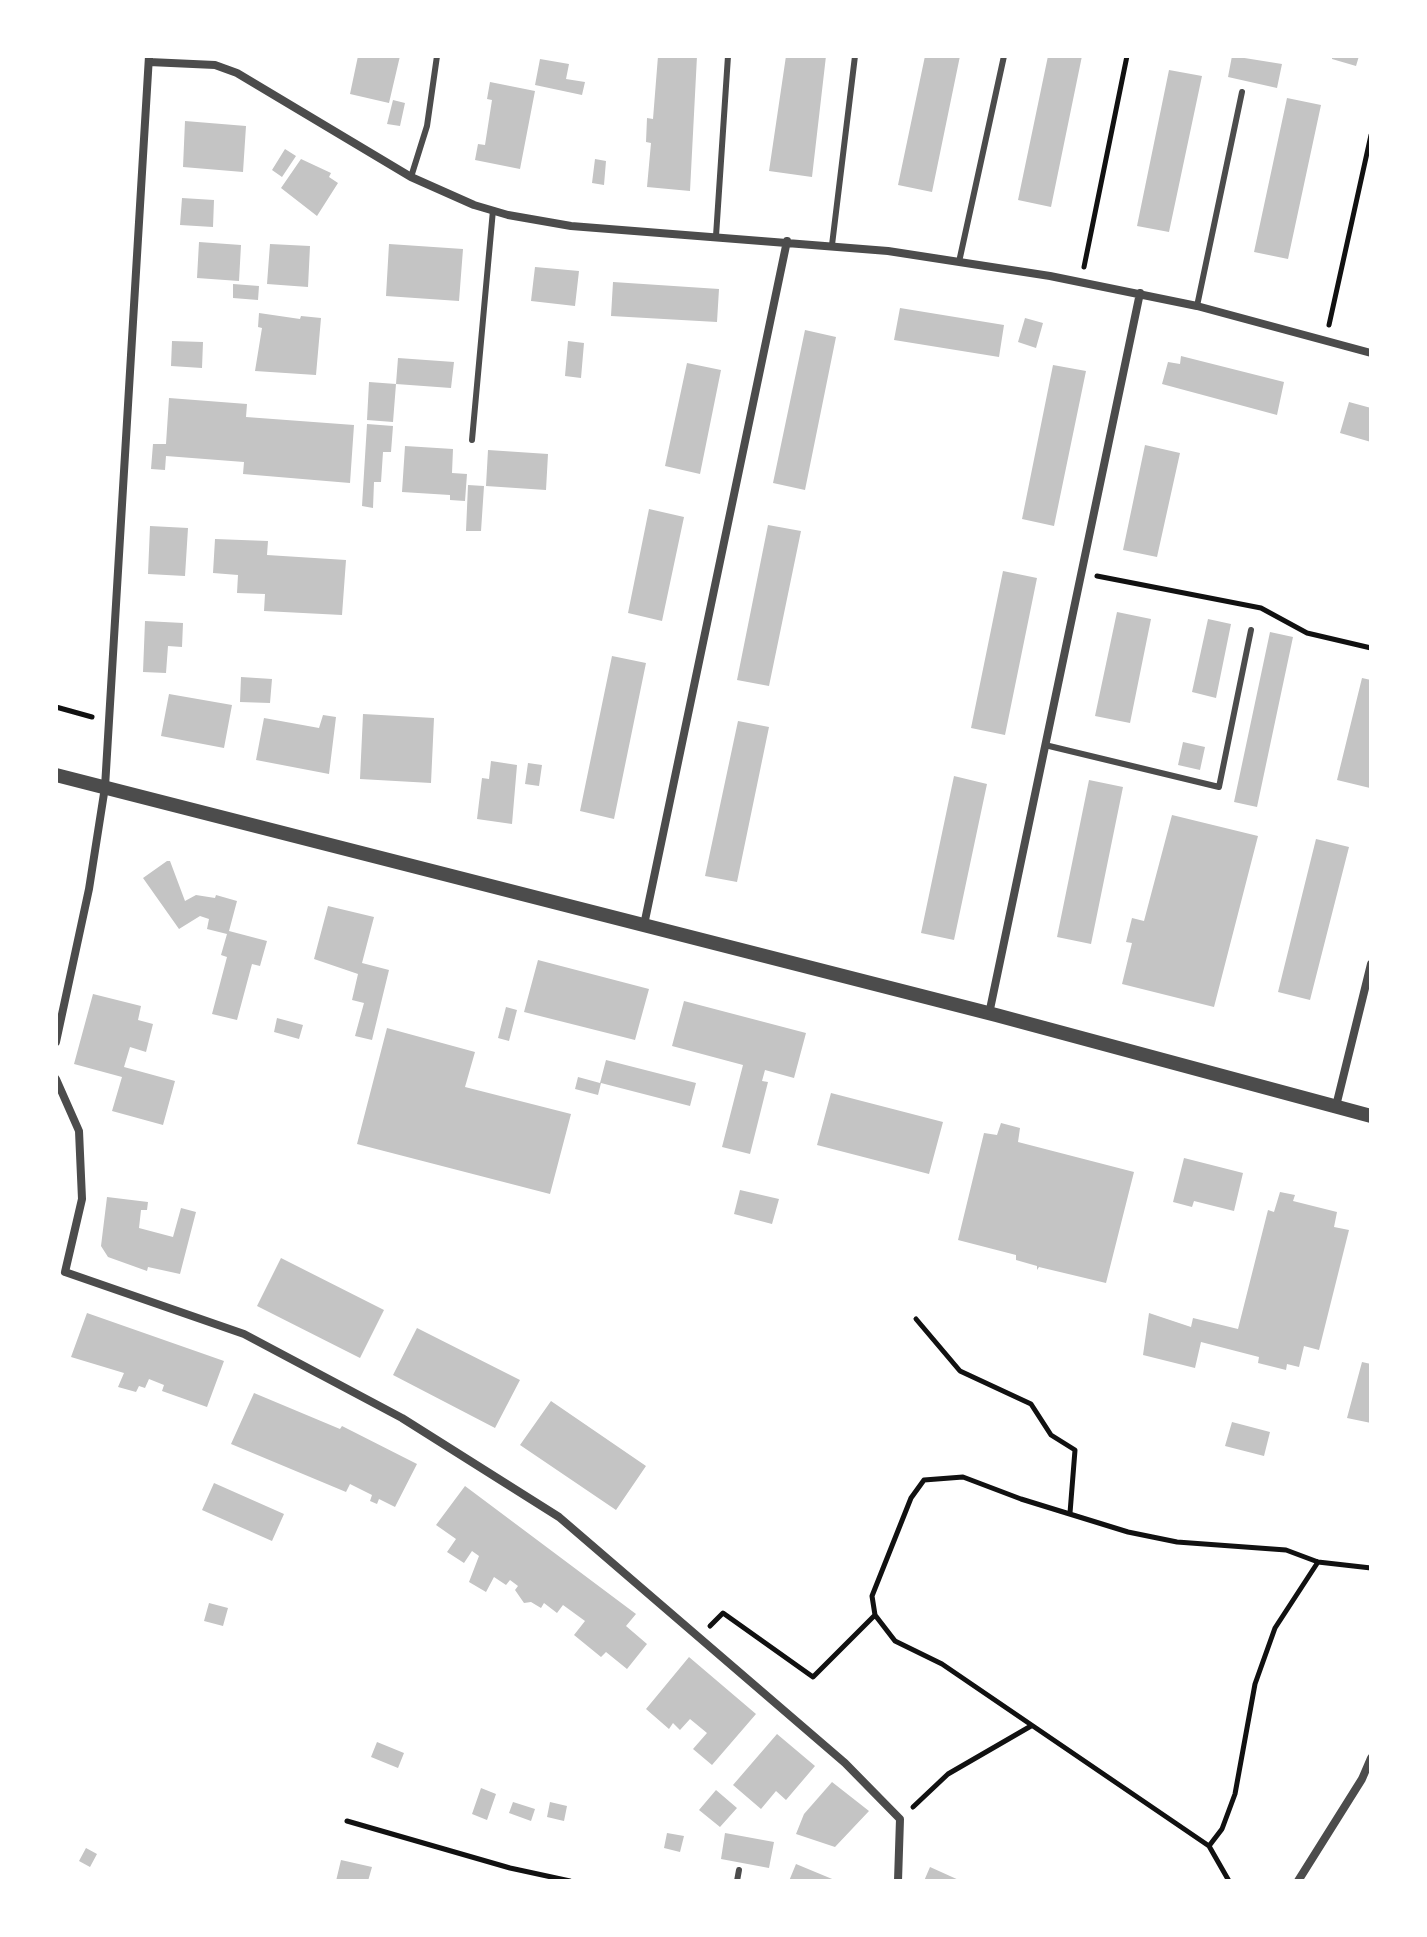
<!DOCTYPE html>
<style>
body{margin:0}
#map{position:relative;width:1427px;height:1937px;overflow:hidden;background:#fff;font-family:"IBM Plex Sans",sans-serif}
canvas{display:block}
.frame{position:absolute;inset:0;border:58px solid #fff;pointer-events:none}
</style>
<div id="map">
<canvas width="1427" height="1937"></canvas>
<div class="frame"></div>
</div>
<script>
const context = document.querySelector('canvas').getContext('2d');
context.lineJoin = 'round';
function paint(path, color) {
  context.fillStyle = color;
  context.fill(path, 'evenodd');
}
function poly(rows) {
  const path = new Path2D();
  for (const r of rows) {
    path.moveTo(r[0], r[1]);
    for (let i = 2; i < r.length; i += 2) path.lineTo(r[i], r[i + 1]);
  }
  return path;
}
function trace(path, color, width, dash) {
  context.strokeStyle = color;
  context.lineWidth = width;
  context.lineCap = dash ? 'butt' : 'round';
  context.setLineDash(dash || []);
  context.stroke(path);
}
paint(poly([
 [358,56,400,56,389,103,350,94],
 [658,56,697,56,690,191,647,187,651,143,646,142,647,118,653,119],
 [786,56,826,56,812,177,769,171],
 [925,56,960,56,932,192,898,185],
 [1048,56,1082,56,1051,207,1018,200],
 [1232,56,1282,64,1277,88,1228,77],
 [1332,56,1359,56,1356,66,1332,59],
 [540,59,569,64,566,79,585,82,582,95,535,85],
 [1169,70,1202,76,1169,232,1137,226],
 [490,82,535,91,520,169,475,160,478,144,485,145,492,100,487,99],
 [1287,98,1321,105,1288,259,1254,252],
 [393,100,405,103,400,126,387,124],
 [185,121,246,126,243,172,183,167],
 [285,149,296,156,282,177,272,170],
 [301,159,331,173,329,177,338,183,317,216,281,188],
 [595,159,606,161,604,185,592,183],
 [182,198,214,200,213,227,180,225],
 [199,242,241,245,239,281,197,278],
 [270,244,310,246,308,287,267,284],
 [389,244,463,249,459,301,386,296],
 [535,267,579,271,575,306,531,301],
 [613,282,719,289,717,322,611,316],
 [233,284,259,286,258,300,233,298],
 [900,308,1004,325,999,357,894,340],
 [259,313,300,319,301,316,321,318,316,375,255,371,262,328,258,327],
 [1025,318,1043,323,1036,348,1018,342],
 [805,330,836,337,805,490,773,483],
 [172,341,203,342,202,368,171,366],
 [568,341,584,343,581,378,565,376],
 [1181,356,1284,382,1277,415,1162,384,1168,362,1180,364],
 [398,358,454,362,451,388,396,384],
 [687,363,721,370,700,474,665,466],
 [1053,365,1086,371,1054,526,1022,519],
 [369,382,396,384,393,422,367,420],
 [169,398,247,404,246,417,354,425,350,483,243,474,244,462,166,456,165,470,151,469,153,444,166,444],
 [1349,402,1371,408,1371,442,1340,433],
 [367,424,393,426,391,452,383,452,381,482,374,482,373,508,362,506],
 [1145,445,1180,453,1157,557,1123,550],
 [405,446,453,449,452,473,467,474,465,501,450,500,450,495,402,492],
 [488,450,548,454,546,490,486,486],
 [468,485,484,486,481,531,466,531],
 [649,509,684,517,662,621,628,613],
 [768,525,801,531,769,686,737,680],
 [150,526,188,528,185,576,148,574],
 [215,539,268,541,267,555,346,560,342,615,264,611,265,594,237,593,238,575,213,573],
 [1003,571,1037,578,1005,735,971,728],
 [1117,612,1151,619,1130,723,1095,716],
 [1208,619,1231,624,1216,698,1192,692],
 [145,621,183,623,182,647,168,646,166,673,143,672],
 [1270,632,1293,637,1257,807,1234,802],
 [612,656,646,663,614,819,580,811],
 [241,677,272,679,270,703,240,702],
 [1362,678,1371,680,1370,788,1337,780],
 [169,694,232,705,224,748,161,736],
 [363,714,434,718,431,783,360,779],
 [323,715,336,717,329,774,256,760,264,718,319,728],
 [738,721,769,727,737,882,705,876],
 [1183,742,1205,747,1200,770,1178,765],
 [491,761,517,765,512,824,477,819,482,778,489,779],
 [528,763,542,765,539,786,525,784],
 [954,776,987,784,954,940,921,933],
 [1089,780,1123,787,1091,944,1057,937],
 [1172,815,1258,836,1214,1007,1122,984,1132,943,1126,942,1132,918,1144,921],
 [1316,839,1349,847,1310,1000,1278,992],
 [167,861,170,861,185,901,196,895,215,898,216,895,237,901,229,931,267,941,260,966,252,964,237,1020,212,1014,227,957,221,955,227,934,207,929,209,919,200,916,179,929,143,878],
 [328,906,374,917,362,963,389,970,372,1040,355,1036,364,1003,352,1000,358,974,314,959],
 [538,960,649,989,635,1040,524,1012],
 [93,994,141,1006,138,1020,153,1024,146,1052,130,1047,124,1067,175,1081,163,1125,112,1111,122,1077,74,1064],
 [684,1001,806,1033,794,1078,765,1070,762,1081,768,1082,750,1154,722,1147,743,1065,672,1046],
 [506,1007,517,1010,509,1041,498,1038],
 [277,1018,303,1025,299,1039,274,1032],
 [387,1028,475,1052,465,1087,571,1114,550,1194,357,1144],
 [606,1060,696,1083,690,1106,601,1083,598,1095,575,1089,578,1077,600,1083],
 [831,1093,943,1122,929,1174,817,1145],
 [1001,1123,1020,1128,1018,1142,1134,1172,1106,1283,1039,1267,1037,1270,1037,1266,1016,1260,1016,1255,958,1240,984,1133,997,1135],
 [1184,1158,1243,1173,1234,1211,1194,1201,1192,1207,1173,1202],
 [740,1190,779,1199,772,1224,734,1214],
 [1280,1192,1295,1195,1293,1201,1337,1212,1334,1227,1349,1230,1319,1350,1304,1346,1299,1367,1287,1364,1286,1370,1258,1363,1259,1357,1201,1342,1195,1368,1143,1355,1149,1313,1191,1327,1193,1318,1238,1329,1268,1210,1274,1212],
 [107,1197,148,1202,147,1210,141,1210,139,1228,173,1237,181,1208,196,1212,180,1274,148,1267,147,1271,108,1257,101,1246],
 [281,1258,384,1310,360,1358,257,1306],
 [87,1313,224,1361,207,1407,162,1391,164,1385,149,1379,145,1388,139,1386,136,1392,118,1387,124,1373,71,1357],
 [417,1328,520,1380,495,1428,393,1375],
 [1362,1362,1371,1364,1371,1423,1347,1418],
 [254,1393,340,1429,342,1426,417,1464,395,1507,379,1499,377,1504,370,1501,372,1495,350,1484,346,1492,231,1444],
 [551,1401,646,1466,616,1510,520,1445],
 [1232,1422,1270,1432,1264,1456,1225,1446],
 [214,1483,284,1514,272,1541,202,1510],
 [465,1486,636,1614,626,1626,647,1644,627,1669,606,1652,601,1657,574,1635,585,1621,563,1605,557,1613,544,1603,541,1608,531,1602,524,1603,515,1590,518,1586,510,1580,506,1585,494,1577,486,1592,469,1582,479,1556,472,1551,464,1563,447,1552,456,1539,436,1525],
 [209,1603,228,1608,223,1626,204,1621],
 [689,1657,756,1714,712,1765,693,1749,707,1733,690,1719,680,1730,673,1723,669,1729,646,1709],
 [777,1734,815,1766,786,1800,776,1791,761,1809,733,1785],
 [377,1742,404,1753,398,1768,371,1757],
 [832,1782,869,1811,835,1847,796,1834,804,1814],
 [481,1788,496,1794,487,1820,472,1814],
 [716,1790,737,1808,720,1827,699,1810],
 [513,1802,535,1809,531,1821,509,1813],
 [550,1802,567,1806,564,1821,547,1817],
 [667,1833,684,1836,680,1852,664,1848],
 [725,1833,774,1842,769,1868,721,1859],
 [86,1848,97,1854,90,1867,79,1861],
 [341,1860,372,1867,368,1881,336,1881],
 [796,1864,837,1881,789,1881],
 [930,1867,961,1881,924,1881]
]), '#c4c4c4');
trace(poly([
 [1084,267,1127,56],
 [1329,325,1371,135],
 [1097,576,1261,608,1307,633,1371,648],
 [56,707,92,717],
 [916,1319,960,1371,1031,1404,1051,1435,1075,1450,1070,1513],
 [710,1626,723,1613,813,1677,875,1615],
 [913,1807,948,1774,1031,1726],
 [347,1821,510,1868,570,1881],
 [1209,1846,1222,1829,1235,1794,1255,1684,1275,1628,1318,1562],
 [1229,1881,1209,1846,942,1664,895,1641,875,1615,872,1596,911,1498,924,1480,963,1477,1021,1499,1128,1532,1177,1542,1286,1550,1318,1562,1371,1568]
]), '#111', 5);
trace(poly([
 [411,177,427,126,437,56],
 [716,236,728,56],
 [832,245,855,56],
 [959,262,1004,56],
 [1197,306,1242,92],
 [472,440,493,210],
 [1045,745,1219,787,1251,630],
 [737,1881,739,1870]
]), '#4c4c4c', 6);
trace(poly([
 [149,62,215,65,237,73,411,177,474,205,508,215,571,226,888,251,1050,276,1197,306,1371,353],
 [644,925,787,241],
 [989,1014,1140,293],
 [56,1042,89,889,105,787,149,56],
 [56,1079,79,1131,82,1199,65,1272],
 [1336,1106,1371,964],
 [65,1272,244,1334,402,1418,559,1517,845,1763,900,1819,898,1881],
 [1298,1881,1362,1779,1371,1758]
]), '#4c4c4c', 8);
trace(poly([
 [56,775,996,1015,1371,1116]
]), '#4c4c4c', 14);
</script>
